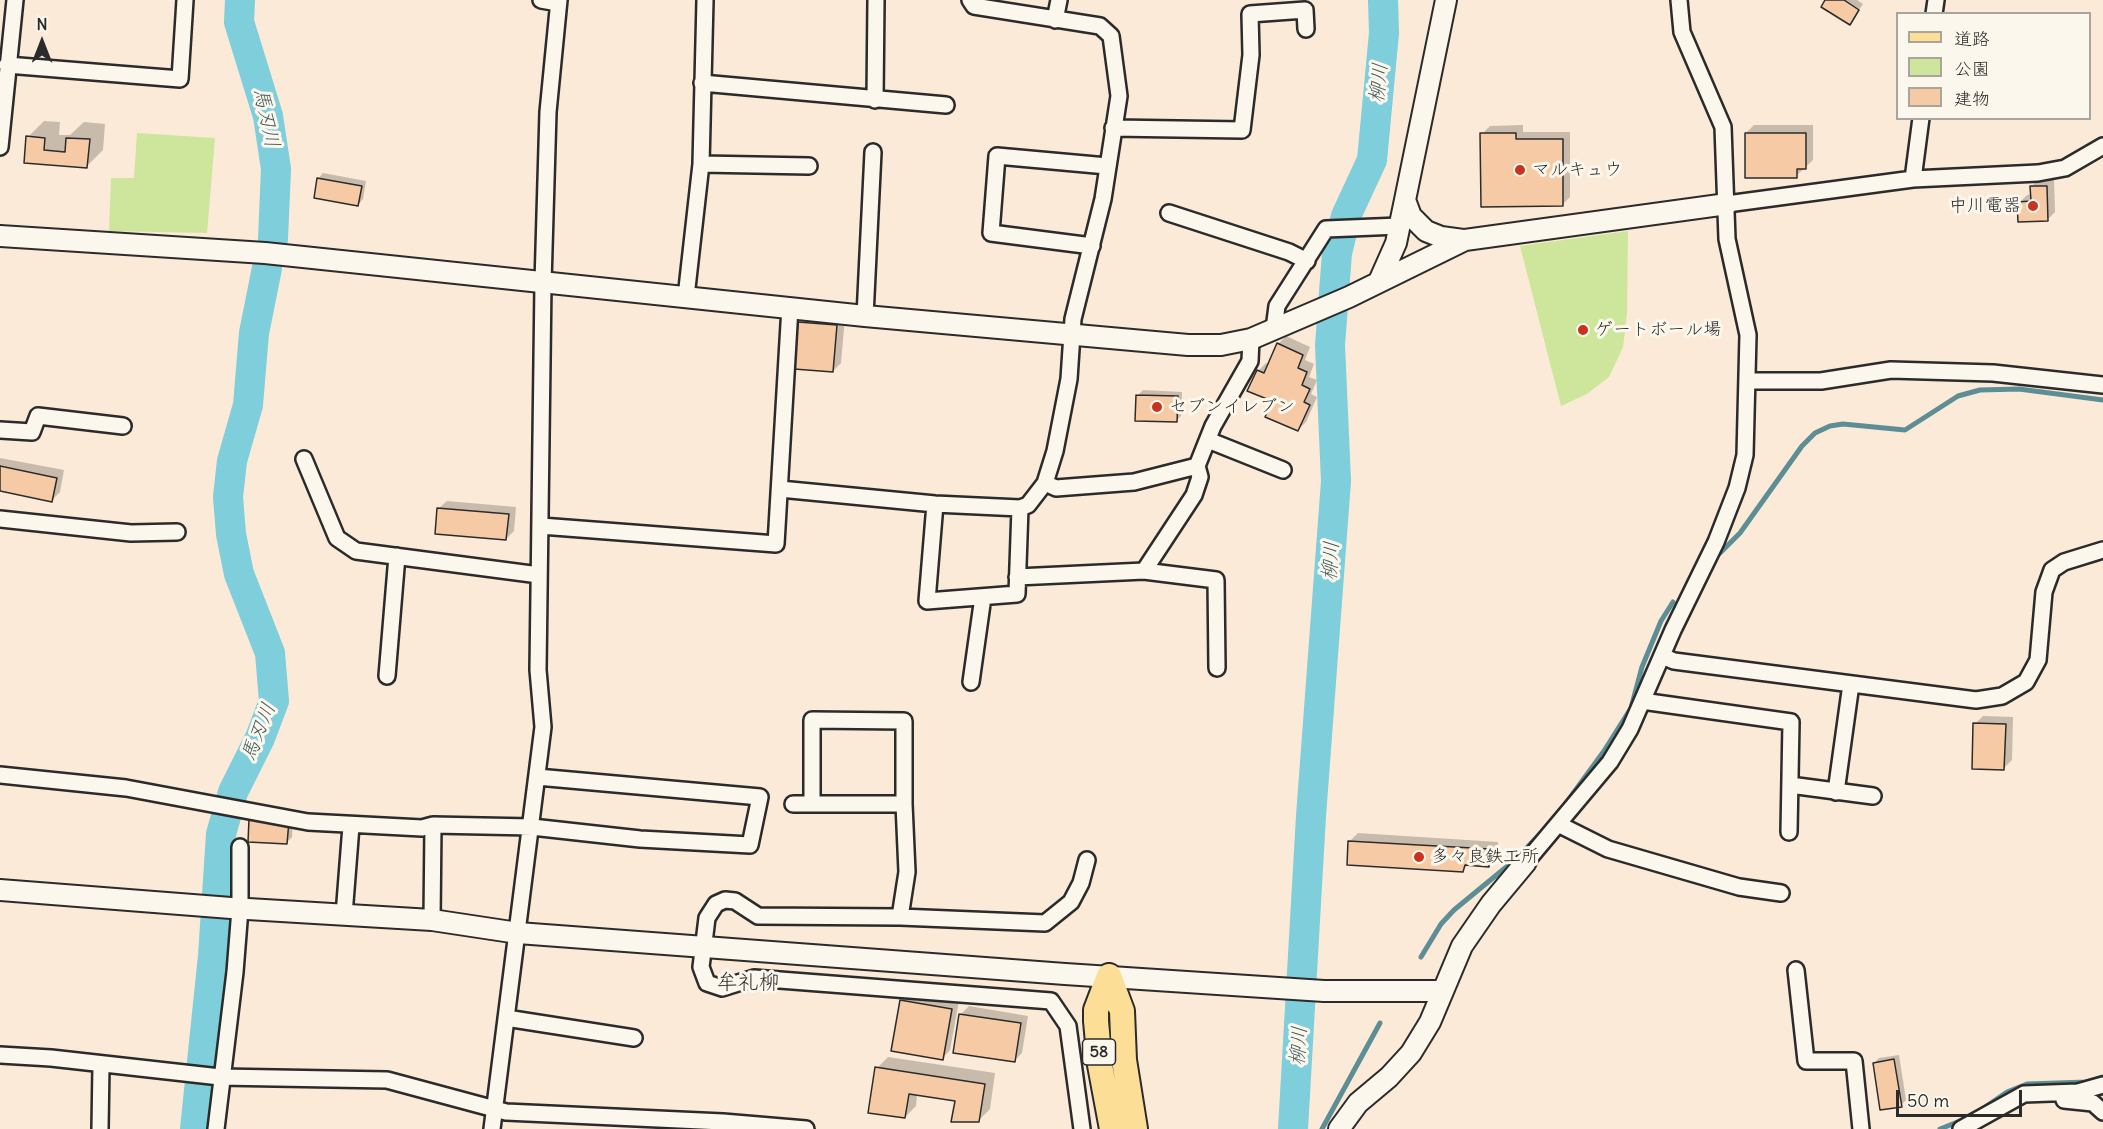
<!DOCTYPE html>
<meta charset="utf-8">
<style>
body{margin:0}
#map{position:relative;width:2103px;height:1129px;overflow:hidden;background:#faead7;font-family:Delius,"Klee One",sans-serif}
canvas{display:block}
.legend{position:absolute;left:1896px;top:12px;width:195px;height:108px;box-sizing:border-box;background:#fbf7ec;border:2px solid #a8a59f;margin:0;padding:8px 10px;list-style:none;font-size:18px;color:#2b2b2b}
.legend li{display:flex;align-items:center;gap:12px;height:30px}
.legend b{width:30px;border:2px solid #a8a59f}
.north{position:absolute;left:12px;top:12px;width:60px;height:60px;-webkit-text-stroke:4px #fbf7ec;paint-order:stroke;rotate:0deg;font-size:16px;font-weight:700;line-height:24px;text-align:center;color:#2b2b2b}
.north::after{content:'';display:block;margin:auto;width:21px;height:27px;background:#2b2b2b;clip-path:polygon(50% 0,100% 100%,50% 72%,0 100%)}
.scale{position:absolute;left:1896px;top:1090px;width:126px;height:27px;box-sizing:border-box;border:3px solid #2b2b2b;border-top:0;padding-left:8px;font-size:18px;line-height:21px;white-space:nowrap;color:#2b2b2b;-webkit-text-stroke:4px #fbf7ec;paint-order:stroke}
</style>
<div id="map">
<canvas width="2103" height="1129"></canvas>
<ul class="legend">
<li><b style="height:8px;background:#fcde96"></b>道路</li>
<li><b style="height:16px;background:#cee69c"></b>公園</li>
<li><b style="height:16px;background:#f6caa5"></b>建物</li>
</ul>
<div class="north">N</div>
<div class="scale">50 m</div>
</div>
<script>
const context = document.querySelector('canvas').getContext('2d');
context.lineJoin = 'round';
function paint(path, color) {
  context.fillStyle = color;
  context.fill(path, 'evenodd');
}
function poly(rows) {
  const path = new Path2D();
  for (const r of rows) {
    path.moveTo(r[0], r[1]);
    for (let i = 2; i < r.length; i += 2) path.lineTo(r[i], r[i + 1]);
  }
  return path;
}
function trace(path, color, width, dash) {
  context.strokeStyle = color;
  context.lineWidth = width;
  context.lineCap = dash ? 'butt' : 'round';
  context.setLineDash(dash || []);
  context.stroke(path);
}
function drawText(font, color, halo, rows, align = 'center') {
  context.font = font + ' Delius,"Klee One",sans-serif';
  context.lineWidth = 6;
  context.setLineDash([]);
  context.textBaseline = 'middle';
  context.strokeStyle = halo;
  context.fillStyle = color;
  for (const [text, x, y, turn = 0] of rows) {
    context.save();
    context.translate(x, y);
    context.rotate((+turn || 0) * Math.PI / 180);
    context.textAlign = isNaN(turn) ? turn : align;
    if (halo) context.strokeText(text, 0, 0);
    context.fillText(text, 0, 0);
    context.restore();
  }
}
paint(poly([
 [137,133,215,138,207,233,109,231,111,178,134,178],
 [1628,231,1627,314,1623,347,1609,377,1587,394,1561,406,1520,246]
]), '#cee69c');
paint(poly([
 [1827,0,1857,0,1863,4,1850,23],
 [44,121,60,122,59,135,70,135,84,122,105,124,103,150,87,166,26,162,28,137],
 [1523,125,1523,132,1570,132,1570,197,1562,205,1482,134,1490,126],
 [1754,125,1813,125,1813,160,1796,176,1746,133],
 [323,173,366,181,363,199,358,205,318,179],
 [2039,179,2054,179,2055,212,2047,220,2019,203,2027,195,2032,194,2031,187],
 [808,314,845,317,841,363,833,371,800,322],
 [1286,336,1310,347,1305,360,1314,364,1309,377,1317,380,1311,394,1317,397,1306,422,1298,430,1274,401,1258,371,1266,363,1269,364,1278,344],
 [1143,390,1182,392,1181,416,1176,421,1138,395],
 [0,458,64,470,60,492,52,500,0,490],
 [447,501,516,507,514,531,506,539,438,509],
 [1983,716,2013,717,2012,760,2004,768,1975,724],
 [256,814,293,816,292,837,287,842,250,819],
 [1358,833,1498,842,1497,857,1489,865,1469,864,1462,870,1350,841],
 [909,992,959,1001,950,1050,942,1059,901,1000],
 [969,1006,1028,1016,1022,1053,1014,1061,961,1014],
 [1899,1055,1906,1100,1901,1105,1874,1063,1879,1058],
 [888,1057,995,1073,990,1109,979,1120,957,1099,917,1094,916,1106,905,1117,877,1068]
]), '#0003');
trace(poly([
 [1720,553,1740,533,1802,446,1815,433,1830,426,1843,424,1905,430,1958,396,1980,390,2019,389,2103,400],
 [1566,803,1604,751,1631,708,1642,667,1661,621,1673,602],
 [1421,957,1441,924,1454,910,1516,859,1539,835],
 [1978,1112,2007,1092,2027,1084,2087,1082,2103,1077],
 [1322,1129,1380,1023],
 [1940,1129,1965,1119]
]), '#5d8d95', 5);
trace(poly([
 [240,0,239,22,268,116,276,169,273,239],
 [195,1129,213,956,221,834,233,792,260,738,274,701,270,653,239,574,231,534,228,497,232,461,248,405,254,333,267,268],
 [1293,1129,1311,816,1336,481,1330,345,1337,253,1346,216,1372,160,1384,33,1383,0]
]), '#7ecedb', 30);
const building = poly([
 [1825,0,1844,0,1859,10,1850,25,1821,7,1825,0],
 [1480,133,1516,133,1516,139,1563,139,1563,206,1481,207,1480,133],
 [1745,133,1806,133,1806,169,1797,169,1797,178,1745,178,1745,133],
 [26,136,45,138,44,150,65,152,66,138,90,139,87,168,24,163,26,136],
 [317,178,362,186,358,206,314,198,317,178],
 [2030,186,2047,186,2048,221,2018,222,2017,202,2031,201,2030,186],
 [798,322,837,325,833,372,794,369,798,322],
 [1277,343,1303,355,1298,368,1307,372,1302,385,1310,389,1304,402,1310,405,1298,431,1265,417,1272,401,1247,391,1257,370,1264,373,1277,343],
 [1136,395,1178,396,1177,422,1135,421,1136,395],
 [0,466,57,478,52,502,0,491,0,466],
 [437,508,509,514,506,540,435,534,437,508],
 [1973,723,2006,724,2004,770,1972,769,1973,723],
 [249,819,289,821,287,844,248,842,249,819],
 [1348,841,1490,849,1489,867,1465,865,1463,872,1347,865,1348,841],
 [900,1000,952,1009,943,1060,891,1051,900,1000],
 [959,1014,1021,1023,1015,1062,953,1053,959,1014],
 [1894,1059,1902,1107,1880,1110,1873,1063,1894,1059],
 [875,1067,985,1084,979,1122,951,1122,955,1101,909,1094,905,1118,868,1113,875,1067]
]);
paint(building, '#f6caa5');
trace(building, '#2b2b2b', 1.5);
const minor = poly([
 [541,0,558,3],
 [1934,14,1936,0],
 [1055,20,1059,0],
 [7,65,180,79,185,0],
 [702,83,946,105],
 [875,100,876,0],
 [1113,128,1242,130,1251,55,1250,14,1305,10,1306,29],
 [0,147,15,0],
 [701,164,809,166],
 [1913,179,1921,118],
 [1727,204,1913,179,2038,173,2065,168,2103,146],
 [1169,213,1289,252,1307,261],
 [1092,246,991,233,997,156,1107,166],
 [686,297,701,164,705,0],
 [865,316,873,152],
 [1274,329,1277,306,1326,229,1399,226],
 [1748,381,1821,381,1891,370,1993,373,2103,385],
 [0,430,32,432,38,416,123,426],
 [1208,440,1283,470],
 [304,459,337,538,356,551,539,575],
 [1045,483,1056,488,1134,482,1197,466,1213,426,1250,361,1251,339],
 [780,489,935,504,1020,508],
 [935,504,927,601,1017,594,1020,508,1028,505,1045,483,1055,451,1069,379,1073,319,1103,199,1119,96,1111,36,1100,26,974,6,970,0],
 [0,519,131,533,177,532],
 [541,526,776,544,790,307],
 [1144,571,1216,580,1217,668],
 [1017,577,1144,571,1194,495,1200,477,1197,466],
 [1662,656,1674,661,1976,700,2002,696,2026,682,2038,660,2044,592,2052,570,2064,562,2103,550],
 [387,676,397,556],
 [971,682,983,597],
 [1642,701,1791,722,1789,832],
 [0,775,126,788,308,822,422,828,433,825,532,827,640,839,750,845,760,797,537,777],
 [1790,785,1873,796],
 [1836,792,1851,684],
 [793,804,904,804,907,872,900,917],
 [812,804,812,720,904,721,904,804],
 [1558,824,1608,849,1739,887,1781,893],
 [1526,862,1610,762,1630,729,1673,630,1716,542,1737,488,1745,455,1748,335,1727,239,1723,127,1682,32,1679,0],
 [344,915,351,826],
 [432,920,433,825],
 [1796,970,1806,1061,1854,1061,1861,1129],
 [506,1018,634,1038],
 [0,1055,51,1058,220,1077,387,1080,506,1112,723,1122,806,1129],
 [2064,1100,2093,1103,2103,1112],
 [100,1129,101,1065],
 [216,1129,235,972,240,909,240,847],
 [492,1129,543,727,538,670,543,283,548,112,559,0],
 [1082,1129,1068,1026,1051,1001,754,978,722,988,707,983,701,967,707,918,716,904,725,900,735,901,758,916,900,917,1045,923,1071,902,1081,883,1087,860],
 [1961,1129,2024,1094,2078,1092,2103,1085]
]);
const tertiary = poly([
 [1405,200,1446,0],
 [0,236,265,253,865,316,1188,345,1221,345,1251,339,1349,297,1465,240,1727,204],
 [1380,279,1396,243,1405,200,1411,216,1426,231,1441,237,1463,240],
 [0,890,231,908,432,920,518,933,1065,974,1324,991,1442,991],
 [1339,1129,1358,1103,1389,1077,1411,1053,1430,1022,1462,946,1491,904,1526,862]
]);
const primary = poly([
 [1109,976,1096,1010,1096,1021,1100,1065,1112,1129],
 [1109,976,1122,1011,1124,1060,1135,1129]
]);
trace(minor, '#2b2b2b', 20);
trace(tertiary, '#2b2b2b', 24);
trace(primary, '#2b2b2b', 28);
trace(minor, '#fbf7ec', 15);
trace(tertiary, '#fbf7ec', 20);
trace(primary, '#fcde96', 24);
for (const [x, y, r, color] of [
 [1520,170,6,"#c8321e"],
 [2033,206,6,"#c8321e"],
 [1583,330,6,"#c8321e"],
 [1157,407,6,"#c8321e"],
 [1419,857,6,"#c8321e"]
]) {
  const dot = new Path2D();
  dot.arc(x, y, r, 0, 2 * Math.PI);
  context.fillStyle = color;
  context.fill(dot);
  trace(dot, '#fbf7ec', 2);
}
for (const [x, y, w] of [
 [1099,1052,33]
]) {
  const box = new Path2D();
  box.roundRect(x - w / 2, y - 13, w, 26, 4.5);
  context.fillStyle = '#fbf7ec';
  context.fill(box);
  trace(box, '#2b2b2b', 1.5);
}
drawText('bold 16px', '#2b2b2b', null, [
 ["58",1099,1052]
]);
drawText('18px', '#2b2b2b', '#fbf7ec', [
 ["マルキュウ",1532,170],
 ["中川電器",2021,206,"right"],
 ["ゲートボール場",1595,330],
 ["セブンイレブン",1169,407],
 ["多々良鉄工所",1431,857]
], 'left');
drawText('italic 20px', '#445c60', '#fbf7ec', [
 ["柳川",1379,83,-84],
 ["馬刃川",266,118,78],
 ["柳川",1331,561,-86],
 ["馬刃川",259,732,-68],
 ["柳川",1299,1046,-86]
]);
drawText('21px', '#2b2b2b', '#fbf7ec', [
 ["牟礼柳",748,983]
]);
</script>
